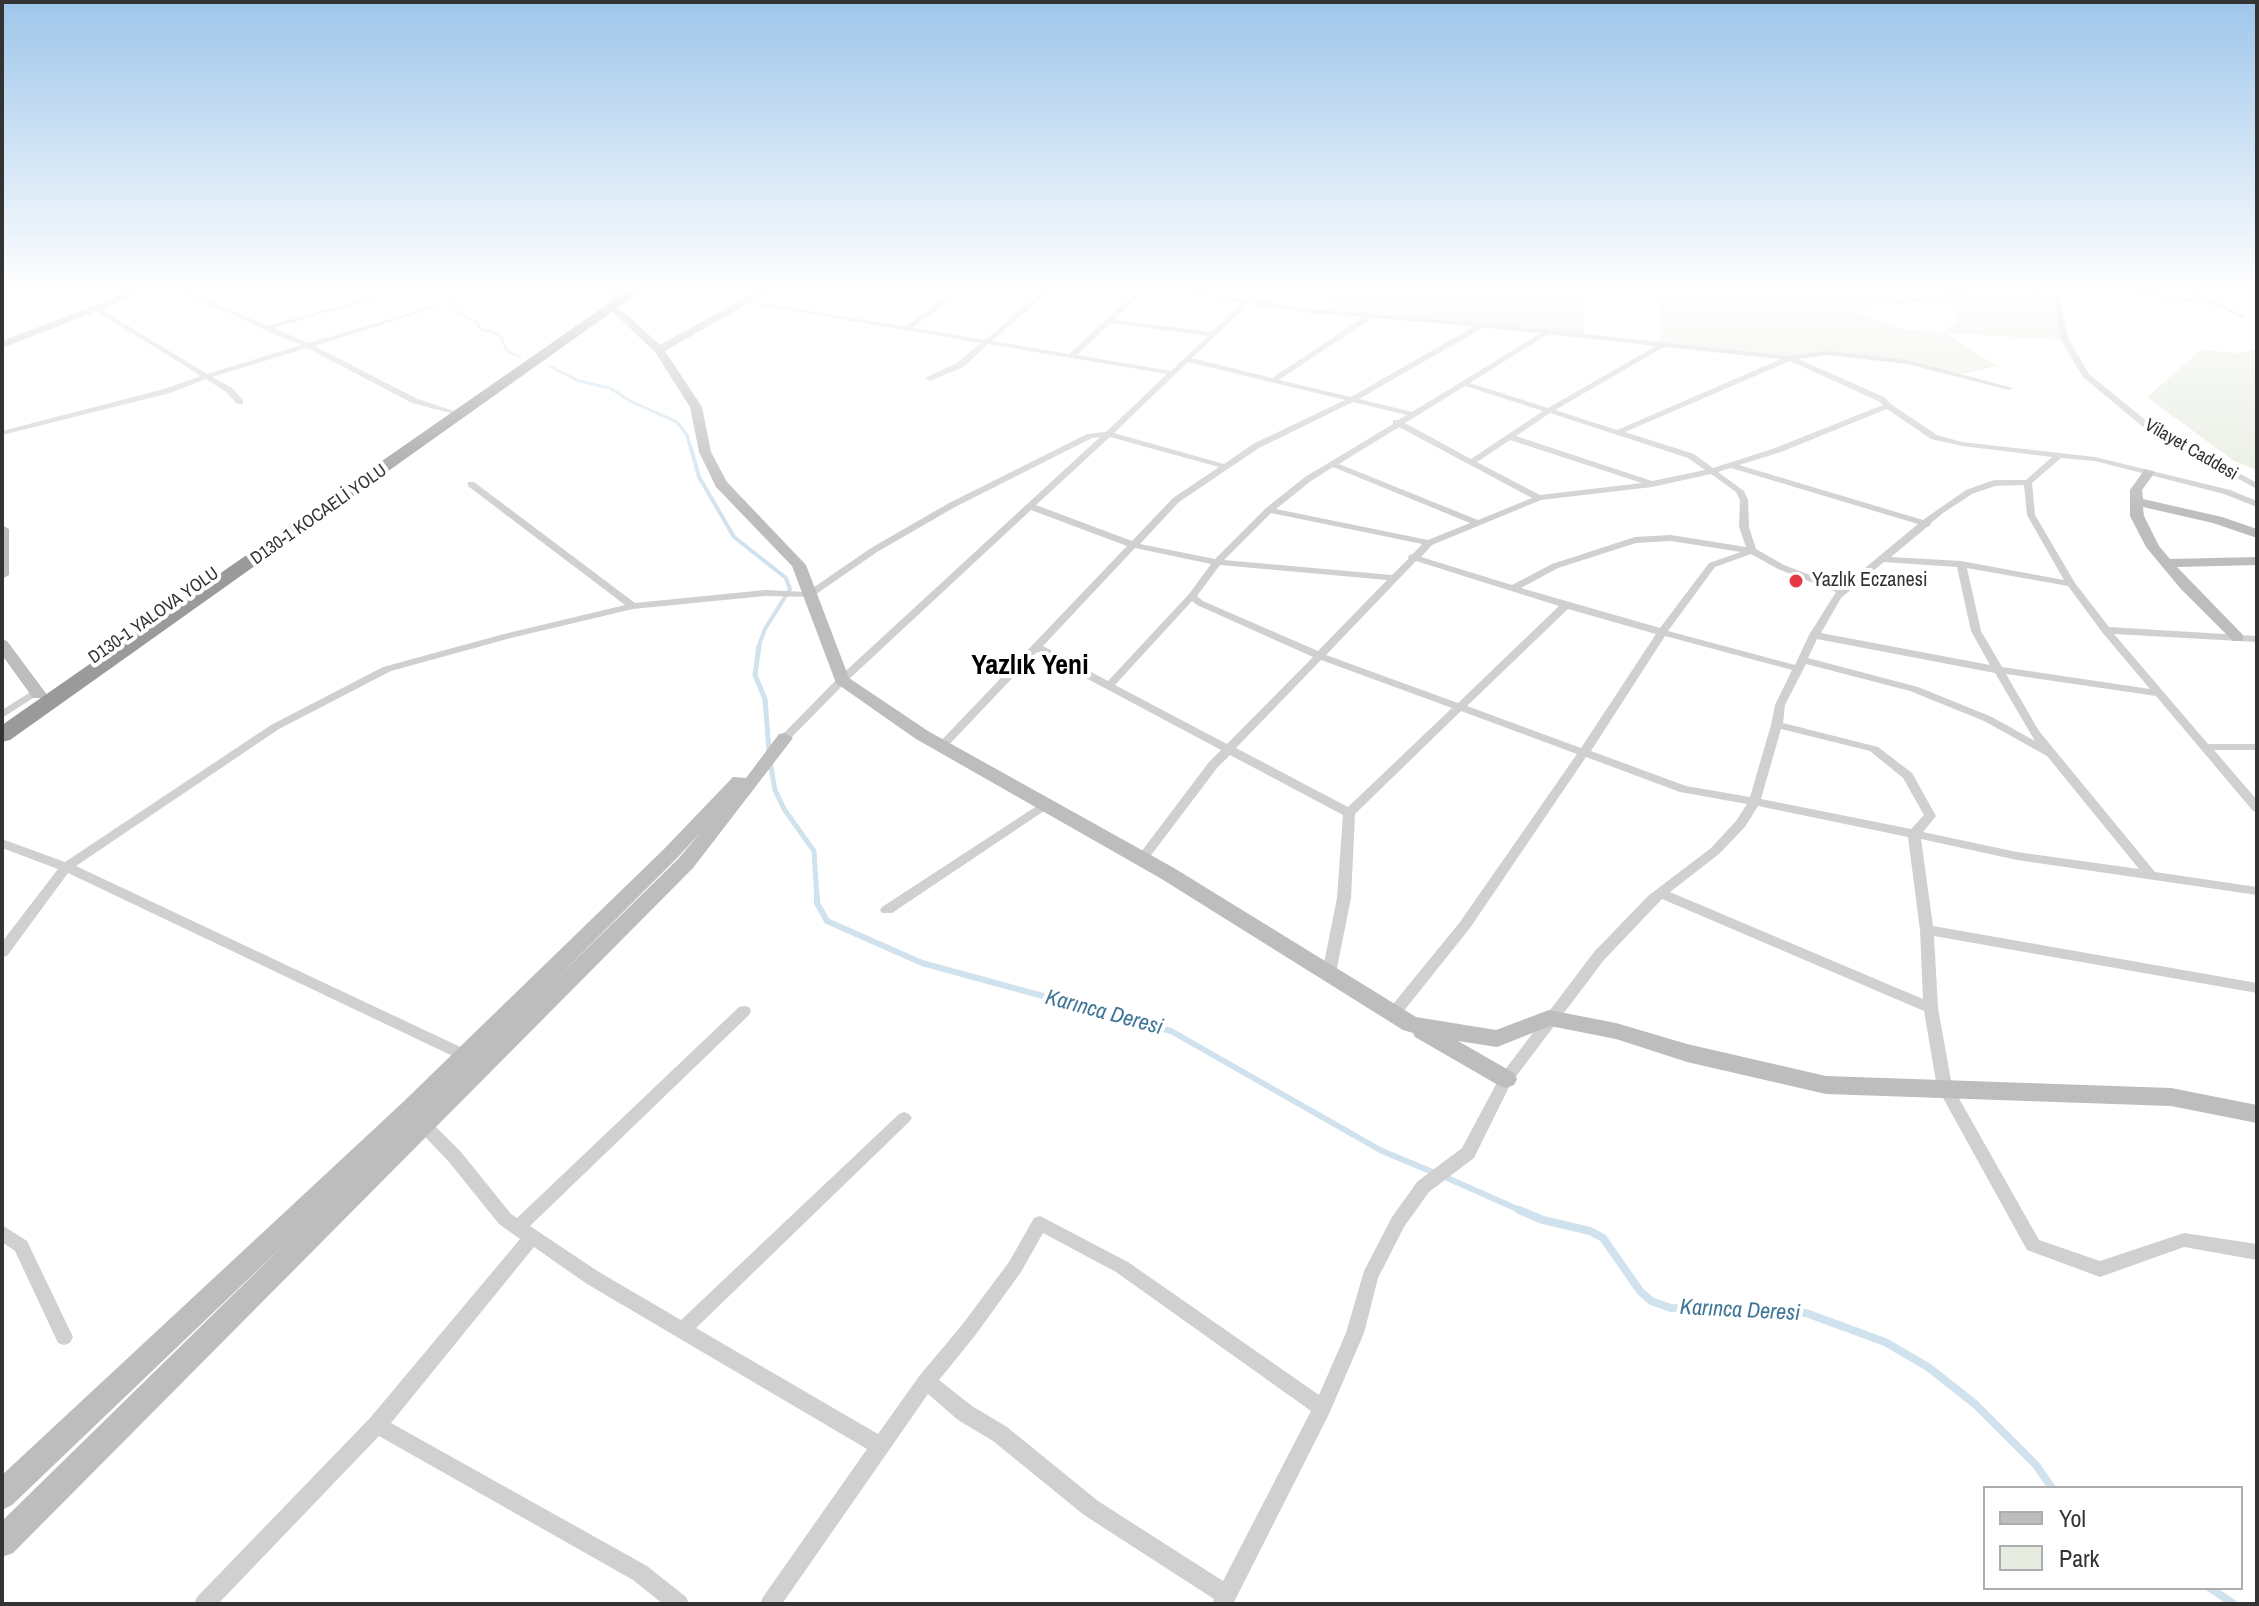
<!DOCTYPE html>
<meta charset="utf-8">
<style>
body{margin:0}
#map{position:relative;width:2259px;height:1606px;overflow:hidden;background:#fff;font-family:"Archivo Narrow",sans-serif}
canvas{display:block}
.frame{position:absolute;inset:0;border:4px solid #333;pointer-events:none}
.legend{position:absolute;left:1983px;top:1486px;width:260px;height:104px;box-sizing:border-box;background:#fff;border:2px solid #adadad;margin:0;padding:10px 14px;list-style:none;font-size:24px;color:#333}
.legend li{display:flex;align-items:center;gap:16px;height:40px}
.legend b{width:40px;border:2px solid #adadad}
</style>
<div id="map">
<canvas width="2259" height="1606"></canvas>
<div class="frame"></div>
<ul class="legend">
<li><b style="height:10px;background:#bdbdbd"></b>Yol</li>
<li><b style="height:22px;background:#e6ecdf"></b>Park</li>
</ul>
</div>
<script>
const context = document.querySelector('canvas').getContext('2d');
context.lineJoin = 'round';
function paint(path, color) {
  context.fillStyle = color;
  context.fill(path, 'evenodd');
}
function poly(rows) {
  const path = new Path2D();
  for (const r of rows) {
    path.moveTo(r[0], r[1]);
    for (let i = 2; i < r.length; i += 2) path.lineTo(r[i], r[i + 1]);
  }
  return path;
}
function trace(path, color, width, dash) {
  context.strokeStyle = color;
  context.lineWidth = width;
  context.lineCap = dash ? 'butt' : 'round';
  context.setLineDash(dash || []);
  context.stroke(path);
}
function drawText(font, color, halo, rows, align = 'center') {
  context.font = font + ' "Archivo Narrow",sans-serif';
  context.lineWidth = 8;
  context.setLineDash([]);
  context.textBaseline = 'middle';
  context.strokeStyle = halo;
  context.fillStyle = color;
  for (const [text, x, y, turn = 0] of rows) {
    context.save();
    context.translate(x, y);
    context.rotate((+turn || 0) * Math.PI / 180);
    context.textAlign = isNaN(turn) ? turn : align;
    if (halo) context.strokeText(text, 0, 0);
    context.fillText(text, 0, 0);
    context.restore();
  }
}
paint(poly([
 [1327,292,1581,292,1585,338,1334,313,1327,310],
 [1633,292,1758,292,1802,297,1805,292,1871,292,1894,303,1849,309,1896,328,1943,333,1956,321,1954,310,1936,297,1975,292,2030,292,2056,301,2065,340,1945,333,1997,366,1959,375,1907,362,1829,353,1790,358,1661,346,1659,295],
 [2257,348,2257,470,2234,461,2147,397,2201,350,2240,353]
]), '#e6ecdf');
trace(poly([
 [446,292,458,312,476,322,481,329,500,335,507,351,520,357],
 [549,366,579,381,610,388,630,401,677,422,687,435,691,450]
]), '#cfe2ee', 3);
trace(poly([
 [691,448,699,477,734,537,786,578,790,589,765,629,758,648]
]), '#cfe2ee', 4);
trace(poly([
 [759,646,755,675,765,699,769,751],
 [770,761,775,790,784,809,814,851,817,898]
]), '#cfe2ee', 5);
trace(poly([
 [817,896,817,903,827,921,922,963,1171,1031,1382,1151,1435,1173],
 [1445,1177,1524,1212]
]), '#cfe2ee', 6);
trace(poly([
 [1519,1210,1543,1220,1590,1231,1603,1238,1640,1291,1651,1301,1671,1308,1806,1313,1885,1342,1928,1367,1975,1404,2036,1465,2052,1488],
 [2210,1588,2234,1604]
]), '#cfe2ee', 8);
paint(poly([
 [181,292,190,292,268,326,374,296,374,298,274,328,308,343,441,304,441,306,314,346,418,399,454,411,450,413,412,403,307,348,212,377,232,388,243,400,243,404,237,404,226,392,206,379,170,393,2,435,2,431,164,389,201,376,93,309,93,307,97,307,207,374,301,345,267,331,263,330,262,328,181,292],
 [605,292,612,292,616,298,611,299,605,292],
 [952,292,960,292,913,328,985,340,1041,292,1048,292,992,341,1069,354,1136,292,1143,292,1114,320,1212,332,1243,303,1181,292,1199,292,1246,299,1254,292,1261,292,1253,300,1311,309,1483,323,1790,356,1829,351,1907,360,2013,388,2009,390,1907,364,1829,355,1798,359,1884,397,1891,404,1937,435,1962,442,2095,457,2230,490,2257,501,2257,507,2224,494,2095,461,2061,458,2032,483,2035,515,2075,583,2109,627,2257,636,2257,642,2114,634,2208,744,2257,744,2257,750,2214,750,2257,800,2257,812,2253,811,2156,696,2006,674,2039,731,2155,872,2257,887,2257,895,2017,860,1921,839,1933,926,2257,983,2257,993,1934,936,1938,1008,1952,1086,2039,1240,2100,1261,2184,1233,2257,1244,2257,1260,2184,1247,2100,1277,2027,1250,1937,1087,1924,1011,1662,899,1604,960,1511,1083,1474,1158,1429,1192,1404,1227,1378,1278,1364,1333,1329,1414,1233,1604,1212,1604,1214,1599,1084,1515,993,1441,958,1420,928,1394,782,1604,760,1604,763,1597,867,1449,587,1284,534,1247,391,1423,647,1566,686,1597,689,1604,663,1604,633,1580,379,1436,218,1604,194,1604,197,1597,370,1418,520,1239,499,1224,449,1162,415,1126,412,1121,415,1116,420,1115,425,1116,461,1152,511,1214,517,1218,739,1007,744,1006,749,1007,751,1011,749,1015,530,1226,599,1272,681,1320,899,1114,904,1112,909,1114,912,1118,909,1122,696,1328,878,1434,920,1375,962,1325,1009,1262,1034,1218,1040,1216,1128,1262,1319,1395,1346,1333,1364,1271,1392,1217,1417,1182,1462,1148,1501,1075,1594,952,1648,896,1711,848,1736,821,1747,804,1680,792,1586,757,1470,928,1399,1017,1394,1018,1389,1017,1387,1013,1389,1009,1460,922,1577,754,1461,711,1355,814,1351,898,1336,973,1334,977,1324,977,1322,973,1337,898,1343,815,1230,755,1217,768,1146,862,1138,862,1136,859,1138,856,1209,762,1221,750,1037,652,946,748,938,748,936,746,1127,546,1031,510,846,682,789,740,781,740,779,738,781,736,838,678,1100,437,1092,438,955,507,877,552,812,597,765,596,633,609,511,638,391,671,279,729,76,866,469,1051,471,1055,469,1059,464,1061,459,1059,68,873,7,956,2,957,2,942,58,869,2,848,2,839,65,862,271,725,383,667,504,634,625,605,468,486,468,482,474,482,635,603,765,590,807,592,871,548,949,503,1087,434,1106,432,1167,374,988,344,963,367,930,381,926,379,927,377,957,363,981,343,742,302,745,300,906,327,952,292],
 [1249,304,1311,313,1364,317,1272,378,1192,358,1249,304],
 [1372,318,1475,326,1351,397,1279,380,1372,318],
 [1111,323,1208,336,1171,371,1077,355,1111,323],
 [1484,327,1541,333,1412,412,1359,399,1484,327],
 [1548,334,1656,346,1548,408,1470,383,1548,334],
 [1664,347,1781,359,1617,430,1555,410,1664,347],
 [1790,361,1878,401,1883,405,1775,448,1713,468,1694,454,1625,432,1790,361],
 [1188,362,1345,400,1253,444,1224,464,1114,433,1188,362],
 [1465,386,1543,411,1471,459,1405,423,1465,386],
 [1353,402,1407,415,1398,420,1393,420,1393,424,1305,477,1266,508,1215,559,1140,544,1179,502,1259,448,1353,402],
 [1887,409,1931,439,1962,446,2052,457,2026,480,1994,480,1966,490,1923,520,1739,465,1781,452,1887,409],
 [1550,413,1688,458,1705,470,1652,481,1516,436,1550,413],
 [1399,427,1532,498,1478,520,1339,464,1399,427],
 [1110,437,1219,467,1173,498,1132,541,1036,505,1110,437],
 [1510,440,1642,483,1540,495,1477,462,1510,440],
 [1333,467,1470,523,1428,540,1276,509,1311,481,1333,467],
 [1731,468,1918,524,1842,587,1784,565,1756,549,1749,527,1748,500,1744,491,1718,472,1731,468],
 [1711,474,1736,492,1740,500,1739,527,1746,547,1671,535,1635,537,1552,564,1512,585,1421,557,1432,545,1541,500,1652,487,1711,474],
 [2024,485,2027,515,2064,580,1961,561,1891,557,1927,527,1930,526,1931,523,1943,513,1972,494,1995,486,2024,485],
 [1271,513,1422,544,1413,554,1409,555,1408,559,1392,575,1224,560,1271,513],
 [1671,541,1741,552,1709,563,1660,628,1521,588,1558,568,1636,543,1671,541],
 [1135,548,1211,564,1189,594,1108,681,1043,646,1135,548],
 [1751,554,1778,569,1836,592,1809,635,1795,665,1668,631,1715,567,1751,554],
 [1416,561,1559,606,1458,703,1326,655,1416,561],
 [1884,562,1957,567,1971,631,1990,665,1821,633,1841,598,1884,562],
 [1220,565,1387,580,1318,651,1203,601,1197,596,1220,565],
 [1967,568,2068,586,2102,632,2150,689,2002,667,1981,631,1967,568],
 [1192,601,1197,605,1313,657,1227,744,1115,685,1192,601],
 [1568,609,1656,634,1581,748,1467,706,1568,609],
 [1665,636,1792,670,1775,705,1771,725,1750,797,1686,786,1591,751,1665,636],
 [1817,639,1995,673,2035,741,1992,717,1918,687,1808,658,1817,639],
 [1321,660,1452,708,1348,807,1236,748,1321,660],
 [1806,664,1910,691,1984,721,2047,756,2139,869,2017,852,1923,832,1936,816,1912,773,1878,747,1783,723,1785,705,1806,664],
 [1781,729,1870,751,1903,778,1924,815,1911,829,1761,799,1781,729],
 [1758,806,1908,837,1920,930,1923,999,1670,892,1719,854,1745,827,1758,806],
 [1043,1233,1116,1272,1311,1411,1223,1581,1098,1501,1007,1427,972,1406,939,1380,974,1337,1021,1272,1043,1233],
 [1958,292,1978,292,1894,305,1891,303,1958,292],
 [2027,292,2037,292,2053,298,2052,292,2058,292,2069,340,2089,374,2149,423,2257,483,2257,489,2143,427,2083,377,2061,340,2054,302,2027,292],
 [2119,292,2140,292,2205,300,2190,292,2199,292,2247,317,2242,318,2216,306,2119,292],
 [2236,292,2257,292,2257,296,2239,294,2236,292],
 [37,688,41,689,42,691,41,693,2,718,2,710,37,688],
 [1046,800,1050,801,1052,804,1050,807,892,913,882,913,880,910,882,907,1046,800],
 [2,1225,27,1241,73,1337,70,1343,64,1345,58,1343,15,1251,2,1242,2,1225]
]), '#d0d0d0');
paint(poly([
 [130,292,145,292,2,348,2,341,130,292],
 [755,292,768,292,665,351,702,407,711,452,727,482,806,565,849,678,928,731,1174,868,1416,1017,1496,1030,1549,1010,1616,1023,1687,1044,1826,1076,2171,1088,2257,1105,2257,1123,2171,1106,1826,1094,1687,1062,1616,1039,1550,1026,1497,1047,1458,1041,1514,1073,1517,1079,1514,1085,1506,1088,1498,1085,1415,1037,1413,1033,1403,1030,1160,878,916,739,836,683,792,566,716,487,699,452,690,407,655,352,607,307,616,305,660,345,755,292],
 [2145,469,2155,472,2142,490,2143,499,2222,517,2257,529,2257,538,2213,523,2143,507,2144,516,2159,546,2170,559,2257,557,2257,565,2177,567,2243,635,2243,641,2233,641,2180,588,2146,547,2130,516,2130,490,2145,469],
 [2,525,9,529,9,575,2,579,2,525],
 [2,639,7,641,45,692,47,695,45,698,33,698,2,655,2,639],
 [785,733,793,738,693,868,13,1553,2,1557,2,1521,286,1243,12,1505,2,1510,2,1475,401,1104,664,849,733,777,746,778,779,734,785,733],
 [701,832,679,858,550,985,678,857,701,832]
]), '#bdbdbd');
paint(poly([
 [625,292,640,292,10,740,2,742,2,725,625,292]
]), '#9a9a9a');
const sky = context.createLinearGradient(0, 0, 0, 517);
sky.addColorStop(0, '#9ec6ea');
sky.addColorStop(0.56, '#fff');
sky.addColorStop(1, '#ffffff00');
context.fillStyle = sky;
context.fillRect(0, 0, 2259, 517);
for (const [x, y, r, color] of [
 [1796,581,8,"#e63946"]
]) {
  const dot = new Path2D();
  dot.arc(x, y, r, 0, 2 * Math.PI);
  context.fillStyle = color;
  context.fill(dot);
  trace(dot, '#fff', 3);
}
drawText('18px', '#333', '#fff', [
 ["Vilayet Caddesi",2191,450,30],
 ["D130-1 KOCAELİ YOLU",319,515,-35],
 ["D130-1 YALOVA YOLU",154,616,-35]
]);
drawText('20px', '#333', '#fff', [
 ["Yazlık Eczanesi",1812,581]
], 'left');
drawText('italic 22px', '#3f7597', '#fff', [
 ["Karınca Deresi",1104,1013,15],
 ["Karınca Deresi",1740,1311,3]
]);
drawText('bold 28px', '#000', '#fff', [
 ["Yazlık Yeni",1030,666]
]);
</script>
